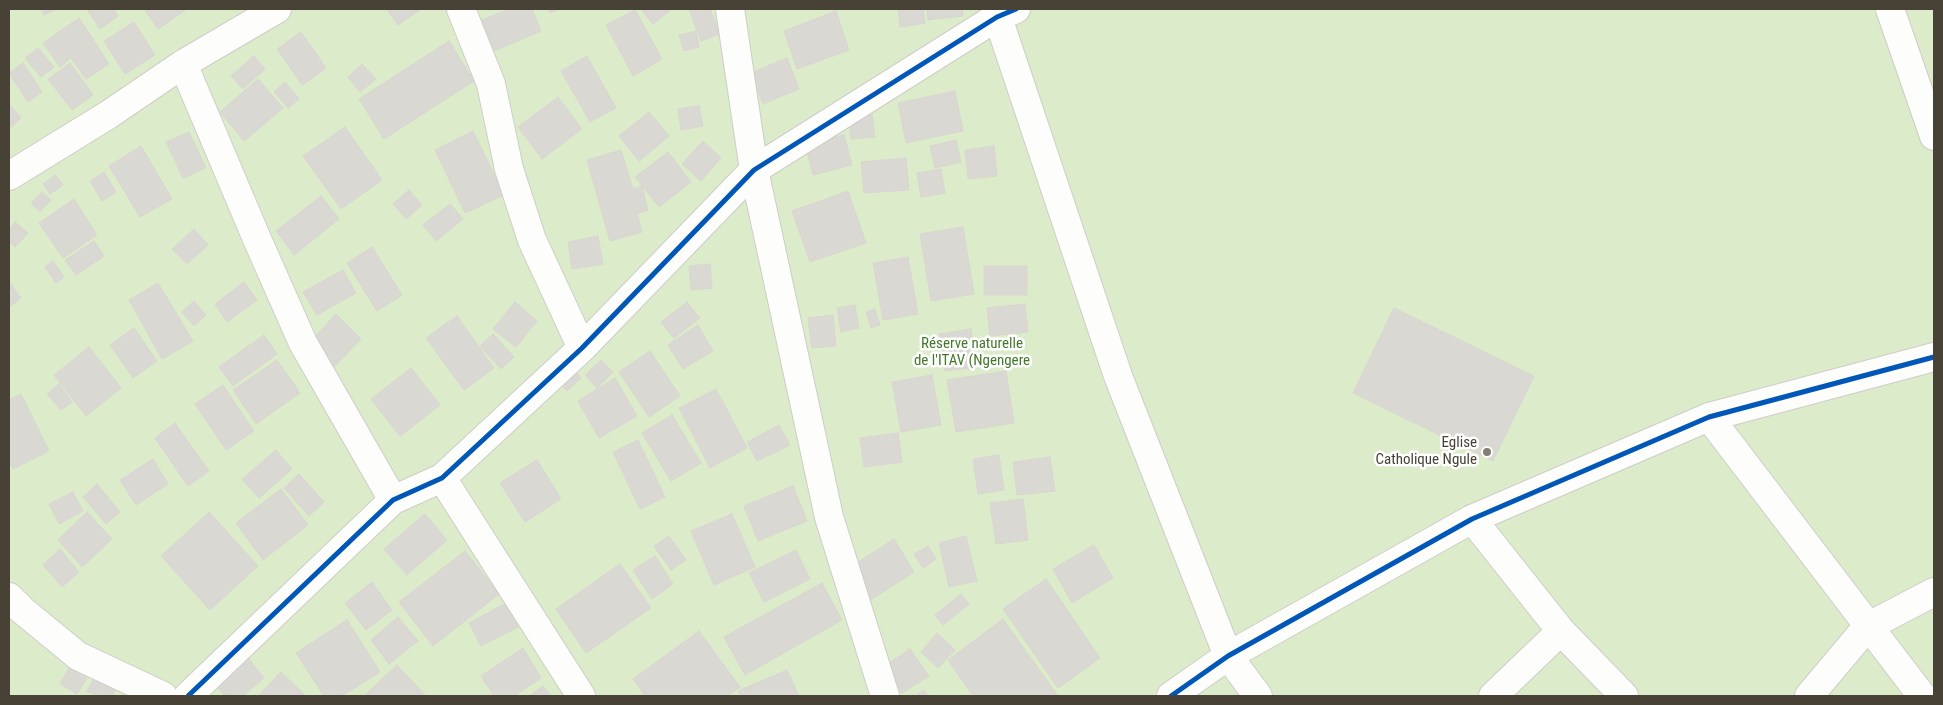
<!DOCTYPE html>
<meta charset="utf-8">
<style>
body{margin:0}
#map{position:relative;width:1943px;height:705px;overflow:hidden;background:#f0efea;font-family:"Roboto Condensed",sans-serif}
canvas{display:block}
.frame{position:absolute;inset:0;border:10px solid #474136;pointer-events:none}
</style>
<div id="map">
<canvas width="1943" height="705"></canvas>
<div class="frame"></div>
</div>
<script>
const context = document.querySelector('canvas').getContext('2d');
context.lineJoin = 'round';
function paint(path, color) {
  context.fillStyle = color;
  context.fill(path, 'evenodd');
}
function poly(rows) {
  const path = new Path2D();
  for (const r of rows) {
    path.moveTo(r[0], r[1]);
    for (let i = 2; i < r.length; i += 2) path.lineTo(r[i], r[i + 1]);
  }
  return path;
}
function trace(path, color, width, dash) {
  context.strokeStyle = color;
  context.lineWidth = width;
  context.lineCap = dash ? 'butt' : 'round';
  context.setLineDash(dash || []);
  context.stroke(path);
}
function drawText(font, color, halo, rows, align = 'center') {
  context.font = font + ' "Roboto Condensed",sans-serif';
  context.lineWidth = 5;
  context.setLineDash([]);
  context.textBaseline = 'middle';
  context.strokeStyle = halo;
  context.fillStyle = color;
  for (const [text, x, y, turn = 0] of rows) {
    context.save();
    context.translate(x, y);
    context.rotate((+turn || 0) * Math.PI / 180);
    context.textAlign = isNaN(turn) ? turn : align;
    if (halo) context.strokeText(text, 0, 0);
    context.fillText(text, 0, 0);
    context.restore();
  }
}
paint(poly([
 [9,9,1934,9,1934,696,9,696]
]), '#dcebca');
const building = poly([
 [41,9,57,9,44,15,41,9],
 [87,9,113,9,118,16,100,29,87,9],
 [144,9,187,9,158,29,144,9],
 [387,9,421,9,398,25,387,9],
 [509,9,532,9,541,31,492,52,480,21,509,9],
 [548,9,560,9,550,13,548,9],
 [641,9,672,9,653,24,641,9],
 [689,9,710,9,720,34,701,41,689,9],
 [898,9,923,9,925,23,900,27,898,9],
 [927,9,962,9,963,16,928,20,927,9],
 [635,10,662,59,633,76,606,25,635,10],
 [836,11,849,50,797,69,784,31,836,11],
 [79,18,109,64,86,79,71,58,60,67,43,43,79,18],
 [134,22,155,55,125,74,104,41,134,22],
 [696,31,699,47,684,51,679,35,696,31],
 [301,32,326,68,302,85,277,49,301,32],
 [449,41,474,81,384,139,359,99,449,41],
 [38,48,54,67,41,77,25,58,38,48],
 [254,56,265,69,243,89,231,76,254,56],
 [587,56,616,108,590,122,561,71,587,56],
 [787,58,799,89,763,104,751,73,787,58],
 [23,63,42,92,28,102,9,73,23,63],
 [70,63,93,95,72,110,48,79,70,63],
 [362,64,376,79,360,92,348,77,362,64],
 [258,79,283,108,244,141,220,112,258,79],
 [285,82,299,99,288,108,274,92,285,82],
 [955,91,963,131,906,143,898,103,955,91],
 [558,97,582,129,542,159,518,127,558,97],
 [9,104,21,118,9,129,9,104],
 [699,106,703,126,681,130,678,109,699,106],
 [649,112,669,136,639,161,619,136,649,112],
 [872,115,875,137,851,139,849,117,872,115],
 [345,127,382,180,341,209,303,156,345,127],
 [473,131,504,195,465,213,435,150,473,131],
 [189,132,206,168,183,178,166,142,189,132],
 [844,135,852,165,813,175,805,144,844,135],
 [956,140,961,162,935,168,930,146,956,140],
 [703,141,721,158,701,181,682,164,703,141],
 [141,146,172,199,140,217,109,166,141,146],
 [994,146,997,176,968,179,965,150,994,146],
 [621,150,633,189,642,186,648,210,637,214,642,232,610,241,587,160,621,150],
 [668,152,691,182,659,207,635,177,668,152],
 [906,158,909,190,864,193,861,162,906,158],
 [941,169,945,193,921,197,917,173,941,169],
 [104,172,116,192,102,201,90,181,104,172],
 [55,175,63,185,50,194,43,184,55,175],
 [409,190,422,205,406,219,393,204,409,190],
 [848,191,866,243,810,262,792,211,848,191],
 [42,192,51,200,40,212,31,203,42,192],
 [321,196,339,219,294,255,276,231,321,196],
 [74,199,97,235,63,258,39,223,74,199],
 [450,204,463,219,436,241,423,225,450,204],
 [15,222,28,233,15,247,9,241,9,230,15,222],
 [963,227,974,294,931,301,920,234,963,227],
 [194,229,208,245,187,264,172,249,194,229],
 [598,236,603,264,572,269,568,242,598,236],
 [94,241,104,256,76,275,65,260,94,241],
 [372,247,402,295,377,311,347,263,372,247],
 [908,257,918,314,883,320,873,263,908,257],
 [53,261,64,277,56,283,45,267,53,261],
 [710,264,712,288,691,290,689,266,710,264],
 [984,266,1027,266,1027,295,984,295,984,266],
 [343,270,356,293,317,315,303,292,343,270],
 [9,282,21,298,9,307,9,282],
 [244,282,257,300,227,322,215,304,244,282],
 [158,283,193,341,162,359,129,300,158,283],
 [194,301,206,315,194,326,182,312,194,301],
 [515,302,537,321,516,347,493,329,515,302],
 [687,302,700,318,674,338,661,322,687,302],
 [1025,304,1028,332,990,336,987,308,1025,304],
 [855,305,859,328,841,332,837,308,855,305],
 [1394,308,1534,376,1493,461,1353,393,1394,308],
 [875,309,880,325,871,328,866,312,875,309],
 [336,314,361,339,333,368,308,344,336,314],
 [833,315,836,346,812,348,808,318,833,315],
 [457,316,494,368,464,390,426,338,457,316],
 [698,325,713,351,683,369,668,345,698,325],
 [134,328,157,361,133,378,110,345,134,328],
 [971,329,976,367,945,371,939,334,971,329],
 [493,334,514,357,501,369,480,346,493,334],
 [264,335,277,354,233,386,219,367,264,335],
 [89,347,121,388,86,416,54,375,89,347],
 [650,351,680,396,649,417,619,372,650,351],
 [277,360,300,393,256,424,233,390,277,360],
 [601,360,613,372,597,388,585,375,601,360],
 [572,366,581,378,567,391,557,378,572,366],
 [411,368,440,405,400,436,371,399,411,368],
 [1006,371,1014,423,956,432,947,380,1006,371],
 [932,375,941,425,901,432,892,382,932,375],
 [615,378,637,416,599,438,578,401,615,378],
 [59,384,72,402,61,410,47,394,59,384],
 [223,385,254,431,226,450,195,404,223,385],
 [716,389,747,448,710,468,679,408,716,389],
 [21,394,49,451,13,469,9,461,9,400,21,394],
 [672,415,701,463,671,481,642,433,672,415],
 [175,423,209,471,188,486,155,438,175,423],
 [779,425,790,445,757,461,747,442,779,425],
 [898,433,902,462,864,467,860,438,898,433],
 [638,440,665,497,640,509,613,452,638,440],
 [276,450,292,469,259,498,242,479,276,450],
 [999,455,1004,490,978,494,973,459,999,455],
 [1050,457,1055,491,1017,495,1013,462,1050,457],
 [153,459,168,484,136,505,120,480,153,459],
 [537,460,561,499,525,522,500,483,537,460],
 [299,474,324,502,309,516,284,488,299,474],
 [97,484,120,512,106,524,83,497,97,484],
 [793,486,807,521,758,541,744,506,793,486],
 [281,489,308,525,263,560,236,523,281,489],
 [73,492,83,511,59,524,49,504,73,492],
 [1023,499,1028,540,996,544,990,503,1023,499],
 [87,512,112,539,82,567,58,540,87,512],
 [209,512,258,566,210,610,161,556,209,512],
 [425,514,447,540,407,575,384,549,425,514],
 [732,514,755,567,714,585,691,531,732,514],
 [669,536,686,560,671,570,654,546,669,536],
 [966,536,977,581,949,587,939,543,966,536],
 [894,539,914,572,869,601,849,568,894,539],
 [1094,545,1113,578,1072,603,1053,569,1094,545],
 [928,546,936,559,923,568,914,554,928,546],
 [60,549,79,572,62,587,43,565,60,549],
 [796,550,810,579,764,602,749,573,796,550],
 [465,551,499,594,433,646,399,602,465,551],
 [655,556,673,584,652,599,633,570,655,556],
 [620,564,651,608,586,653,556,609,620,564],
 [1046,579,1100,658,1058,688,1003,609,1046,579],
 [372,582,392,610,366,630,345,603,372,582],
 [822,583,842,620,745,675,724,637,822,583],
 [961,594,969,604,943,625,935,615,961,594],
 [506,603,518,627,481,646,469,623,506,603],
 [398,617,418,641,389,664,371,640,398,617],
 [1003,619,1058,696,973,696,948,660,1003,619],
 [347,620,380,672,342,696,324,696,296,653,347,620],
 [699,631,740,687,728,696,645,696,633,679,699,631],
 [937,633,955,650,938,668,921,652,937,633],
 [523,648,541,678,514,696,494,696,481,676,523,648],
 [910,649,929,676,902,693,885,666,910,649],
 [247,657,264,678,243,696,225,696,215,684,247,657],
 [397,665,426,696,364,696,397,665],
 [69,668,87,678,77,694,60,684,69,668],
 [787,670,799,696,740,696,738,691,787,670],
 [97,672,119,684,112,696,96,696,87,691,97,672],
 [281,672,306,696,258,696,281,672],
 [543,686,551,696,529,696,543,686],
 [923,690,930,696,916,696,923,690]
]);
paint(building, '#dad8d2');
trace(building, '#d9d6d0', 1);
const street = poly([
 [461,9,491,84,509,169,532,240,582,348],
 [730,9,754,170,829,517,885,696],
 [995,9,1118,376,1228,656,1258,696],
 [1890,9,1934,136],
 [183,64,257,239,303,343,393,500],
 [9,176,108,115,183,64,277,9],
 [1709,417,1922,696],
 [442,478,581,696],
 [1472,519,1561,631,1624,696],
 [9,597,22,610,78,656,163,696],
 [188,696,393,500,442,478,582,348,754,170,997,17,1016,9],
 [1171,696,1228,656,1472,519,1709,417,1934,357],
 [1493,696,1561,631],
 [1809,696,1867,627,1934,592]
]);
trace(street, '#cecdc8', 30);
trace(street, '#fdfdfc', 28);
trace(poly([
 [188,696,393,500,442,478,582,348,754,170,997,17,1016,9],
 [1171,696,1228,656,1472,519,1709,417,1934,357]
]), '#0057b8', 5);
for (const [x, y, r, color] of [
 [1487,452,5,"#827e75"]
]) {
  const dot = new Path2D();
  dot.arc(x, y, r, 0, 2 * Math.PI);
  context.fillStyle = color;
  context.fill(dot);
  trace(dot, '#fff', 2);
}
drawText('15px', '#427829', '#fff', [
 ["Réserve naturelle",972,344],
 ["de l'ITAV (Ngengere",972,361]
]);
drawText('15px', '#474136', '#fff', [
 ["Eglise",1477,443],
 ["Catholique Ngule",1477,460]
], 'right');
</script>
